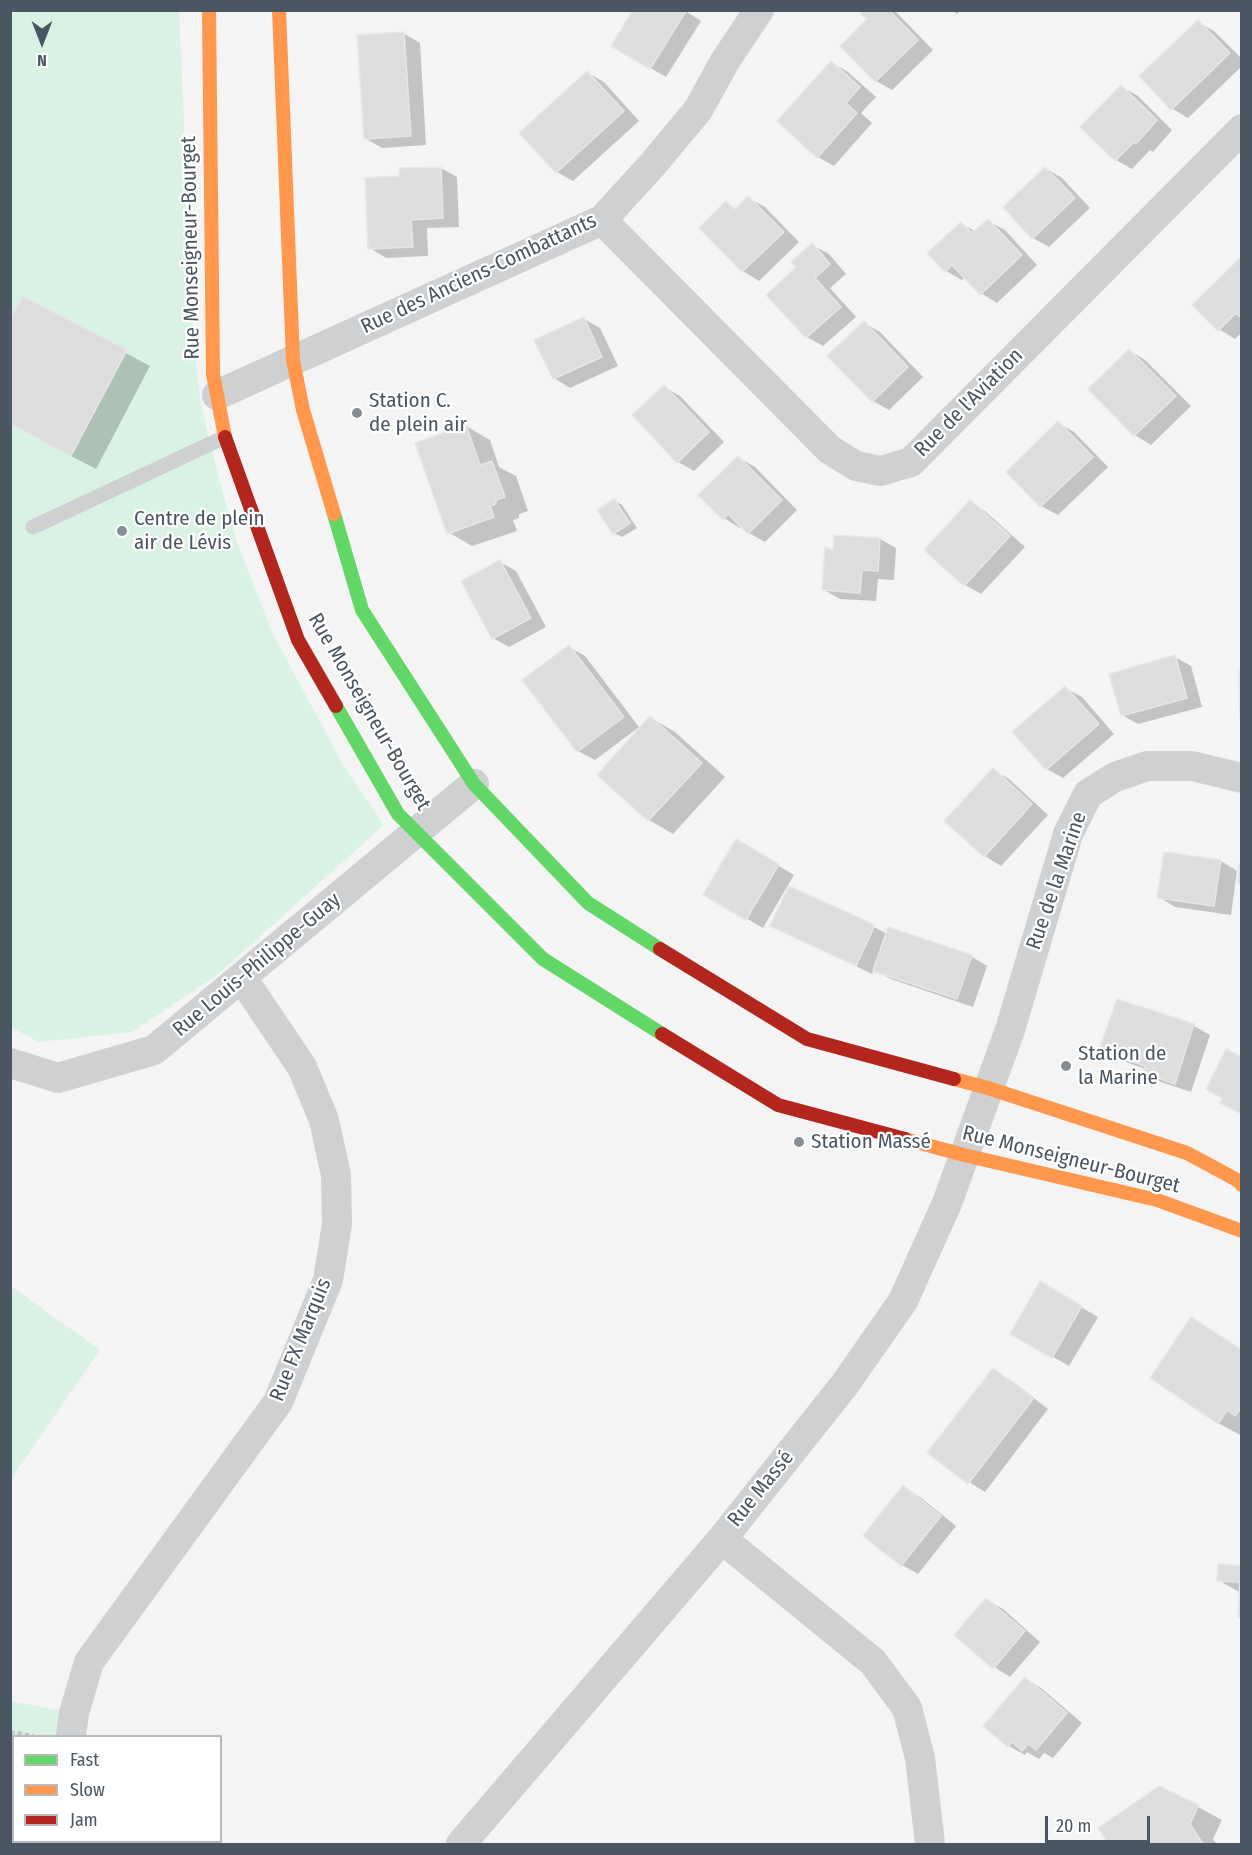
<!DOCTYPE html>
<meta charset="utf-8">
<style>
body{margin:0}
#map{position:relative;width:1252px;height:1855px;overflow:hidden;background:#f4f4f4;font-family:"Fira Sans Condensed",sans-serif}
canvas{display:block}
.frame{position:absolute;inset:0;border:12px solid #4a5661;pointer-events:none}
.legend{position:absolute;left:12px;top:1735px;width:210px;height:108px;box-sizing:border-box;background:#fff;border:2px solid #b7bbc0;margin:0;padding:8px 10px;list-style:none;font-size:18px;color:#4a5661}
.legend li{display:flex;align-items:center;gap:12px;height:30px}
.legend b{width:30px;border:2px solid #b7bbc0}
.north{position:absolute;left:12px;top:12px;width:60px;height:60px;-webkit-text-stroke:4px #fff;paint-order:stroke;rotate:180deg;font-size:16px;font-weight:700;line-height:24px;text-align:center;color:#4a5661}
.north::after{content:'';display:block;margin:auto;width:21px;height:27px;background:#4a5661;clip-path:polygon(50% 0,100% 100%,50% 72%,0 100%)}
.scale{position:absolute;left:1045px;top:1816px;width:105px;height:27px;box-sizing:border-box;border:3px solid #4a5661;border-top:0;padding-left:8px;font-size:18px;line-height:21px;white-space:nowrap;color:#4a5661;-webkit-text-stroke:4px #fff;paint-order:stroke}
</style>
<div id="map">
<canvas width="1252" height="1855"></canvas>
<div class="frame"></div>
<ul class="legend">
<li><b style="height:8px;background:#63d668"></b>Fast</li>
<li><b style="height:8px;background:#ff974d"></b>Slow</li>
<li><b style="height:8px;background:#b3261e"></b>Jam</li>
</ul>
<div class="north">N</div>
<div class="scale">20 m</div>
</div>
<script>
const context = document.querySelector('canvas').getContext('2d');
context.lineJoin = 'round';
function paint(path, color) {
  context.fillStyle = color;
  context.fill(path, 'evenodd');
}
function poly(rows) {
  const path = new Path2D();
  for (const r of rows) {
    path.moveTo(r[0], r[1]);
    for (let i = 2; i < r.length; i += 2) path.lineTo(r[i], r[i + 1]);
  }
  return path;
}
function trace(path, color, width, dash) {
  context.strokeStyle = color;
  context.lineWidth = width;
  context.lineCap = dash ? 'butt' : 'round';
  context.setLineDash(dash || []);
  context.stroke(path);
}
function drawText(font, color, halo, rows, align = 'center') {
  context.font = font + ' "Fira Sans Condensed",sans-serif';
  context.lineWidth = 4.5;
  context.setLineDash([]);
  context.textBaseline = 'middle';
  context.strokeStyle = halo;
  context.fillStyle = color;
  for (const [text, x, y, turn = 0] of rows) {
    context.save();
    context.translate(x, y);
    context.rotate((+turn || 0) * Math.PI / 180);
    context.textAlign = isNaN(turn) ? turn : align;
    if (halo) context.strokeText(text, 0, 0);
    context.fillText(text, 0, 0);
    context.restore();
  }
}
paint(poly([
 [11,11,179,11,194,347,201,405,219,479,238,545,272,632,342,763,384,825,216,976,132,1032,38,1042,11,1027],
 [11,1286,100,1350,11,1479],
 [10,1701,74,1713,71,1736,14,1736,13,1765,11,1765]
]), '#d9f2e3');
paint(poly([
 [635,10,684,10,701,21,666,77,613,46],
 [866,10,894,10,933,50,892,90,876,81,842,46,869,19],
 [951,10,961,10,957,14],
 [1198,22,1214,31,1242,59,1242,66,1188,118,1171,108],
 [403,33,420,43,426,145,382,148,365,138],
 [832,63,848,72,876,97,861,113,872,123,834,166,818,157],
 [588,73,604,82,639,121,573,181,557,172],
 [1122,87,1138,96,1172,130,1153,152,1150,150,1132,169,1116,160],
 [441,168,457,177,459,227,427,228,428,256,386,258,370,248,401,178],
 [1045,168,1062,178,1090,208,1049,247,1033,238],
 [748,198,765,207,799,242,759,281,743,271,701,228,726,203,736,209],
 [988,221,1005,230,1037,265,997,303,981,293,965,277,962,280,946,271,962,224,976,232],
 [812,245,829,254,846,274,830,288,856,317,823,346,807,337,798,267],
 [1242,258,1242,332,1235,339,1219,329],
 [23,298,150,366,96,469,10,424],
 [584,319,600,328,618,366,570,388,554,378],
 [864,323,880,332,923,377,889,410,873,401],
 [1129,350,1145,360,1191,406,1151,445,1135,435,1090,389],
 [664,387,680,396,724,442,694,471,678,462,634,416],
 [1058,423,1074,432,1108,467,1058,515,1041,506,1008,472],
 [466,426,490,440,499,467,516,476,528,511,519,514,519,518,513,520,517,531,472,546,448,532],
 [739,458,755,467,797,510,765,542,749,533,742,526,740,528,724,518],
 [614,500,622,505,637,528,622,537,614,533],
 [970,502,986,512,1025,547,981,594,965,585],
 [880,539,896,548,894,580,878,579,876,601,840,599,824,590,834,552],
 [500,562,516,571,546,627,509,647,493,638],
 [569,647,585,656,639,727,595,760,578,751,524,680],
 [1175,657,1191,666,1202,707,1138,724,1122,715],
 [1065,688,1082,697,1114,734,1063,778,1047,769],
 [651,718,675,732,725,777,673,834,649,820,599,775],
 [993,770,1009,779,1048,815,1001,866,985,856],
 [737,841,794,875,763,928,705,894],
 [1221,861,1237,871,1231,915,1175,907,1159,897],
 [772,925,874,927,887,934,971,956,987,966,973,1007,891,979,874,970,872,974],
 [1118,1001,1194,1026,1210,1035,1191,1092,1161,1082,1144,1072,1146,1069,1117,1059,1101,1050],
 [1040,1283,1098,1317,1069,1366,1012,1333],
 [1192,1319,1242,1350,1242,1436,1218,1423],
 [993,1370,1009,1379,1048,1409,985,1492,969,1482],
 [903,1487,920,1497,956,1526,918,1574,902,1565],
 [1242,1567,1242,1618,1239,1617,1241,1593,1218,1580],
 [986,1600,1003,1609,1040,1642,1010,1677,994,1667],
 [1025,1679,1041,1688,1082,1723,1053,1758,1044,1753,1039,1759,1027,1752,1025,1755,1009,1746],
 [1198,1807,1222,1820,1213,1839,1217,1844,1111,1844,1100,1829]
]), '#0003');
const building = poly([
 [633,10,686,11,650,69,611,46,633,10],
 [864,10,889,10,918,40,875,82,840,46,867,19,861,14,864,10],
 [1198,20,1230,53,1171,110,1139,76,1198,20],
 [404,32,411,136,364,139,357,35,404,32],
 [831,61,860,87,846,103,857,113,817,158,777,121,831,61],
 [587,71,624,111,556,173,519,133,587,71],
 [1121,85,1157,120,1136,144,1134,142,1115,161,1080,127,1121,85],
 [441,167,443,218,411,220,413,247,368,249,365,178,399,176,399,168,441,167],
 [1045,167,1075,198,1032,239,1003,207,1045,167],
 [748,196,784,232,742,272,699,228,726,201,734,210,748,196],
 [988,219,1022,255,980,295,952,265,945,272,927,253,961,222,972,233,988,219],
 [812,243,830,264,815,278,841,307,806,338,766,295,796,267,791,262,812,243],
 [1242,256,1242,319,1236,313,1218,331,1192,305,1242,256],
 [23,296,127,350,71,456,10,424,10,319,23,296],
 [584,317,602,357,553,379,534,340,584,317],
 [864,321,908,367,872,402,827,356,864,321],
 [1129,349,1176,396,1134,436,1088,389,1129,349],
 [664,385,709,432,677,463,632,415,664,385],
 [1058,421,1093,457,1040,507,1006,472,1058,421],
 [466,425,480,465,492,461,505,497,496,500,496,504,490,506,494,517,447,534,415,443,466,425],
 [738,456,782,500,748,534,728,514,723,520,698,495,738,456],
 [614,499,630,523,613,534,597,510,614,499],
 [970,500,1010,536,964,586,924,550,970,500],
 [834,535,880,538,878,571,862,570,860,593,822,590,825,547,833,550,834,535],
 [500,560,531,618,492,639,461,581,500,560],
 [569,645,624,717,577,752,522,680,569,645],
 [1175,655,1187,698,1121,716,1109,674,1175,655],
 [1239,671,1242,671,1242,718,1240,718,1239,671],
 [1065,686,1099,724,1046,770,1012,732,1065,686],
 [650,716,702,763,648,821,597,775,650,716],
 [993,768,1032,804,984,857,944,821,993,768],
 [736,839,779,864,746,920,703,895,736,839],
 [1164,852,1221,860,1214,906,1157,898,1164,852],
 [1239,864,1242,865,1242,884,1238,884,1239,864],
 [789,886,875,925,856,966,770,926,789,886],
 [888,927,972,955,957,999,873,971,888,927],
 [1117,999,1194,1024,1175,1084,1143,1073,1145,1066,1099,1050,1117,999],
 [1226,1049,1242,1057,1242,1114,1220,1103,1222,1098,1206,1089,1226,1049],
 [1040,1281,1082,1306,1052,1358,1010,1334,1040,1281],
 [1191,1317,1242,1350,1242,1406,1235,1416,1227,1410,1218,1424,1150,1378,1191,1317],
 [993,1368,1033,1399,968,1484,927,1453,993,1368],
 [903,1485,941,1516,901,1566,863,1536,903,1485],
 [1218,1564,1242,1566,1242,1618,1238,1617,1240,1582,1217,1581,1218,1564],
 [986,1598,1025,1631,993,1669,954,1635,986,1598],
 [1025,1677,1067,1713,1036,1750,1028,1744,1022,1751,1012,1742,1008,1747,983,1726,1025,1677],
 [1159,1786,1199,1805,1190,1824,1203,1844,1109,1844,1098,1828,1159,1786]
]);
paint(building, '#ddddde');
trace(building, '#e5e6e7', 1.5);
trace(poly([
 [10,1732,34,1736]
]), '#bcc7c4', 4, [4.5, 3]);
trace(poly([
 [33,527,225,437]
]), '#ced0d2', 15);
trace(poly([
 [602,220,830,450,856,466,881,471,911,462,1242,129],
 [217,395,602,220,653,164,698,110,725,61,759,10],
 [10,1063,58,1078,154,1050,474,784],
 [722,1539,873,1662,907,1708,920,1758,930,1844],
 [71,1736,74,1713,89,1662,278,1402,328,1280,337,1224,336,1175,324,1120,302,1067,242,978],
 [75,1842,76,1844],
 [461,1844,722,1539,845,1384,903,1301,947,1203,1010,1030,1068,834,1088,794,1115,777,1147,766,1192,766,1242,778]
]), '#ced0d2', 30);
trace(poly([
 [334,514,362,610,474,784,588,903,660,949],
 [336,706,398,814,543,959,662,1034]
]), '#63d668', 14);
trace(poly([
 [209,10,213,374,225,437],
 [279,10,293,360,303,410,334,514],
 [954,1079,988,1088,1187,1153,1237,1180,1242,1185],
 [905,1139,964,1155,1157,1200,1242,1231]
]), '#ff974d', 14);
trace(poly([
 [225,437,298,640,336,706],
 [660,949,807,1039,954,1079],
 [662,1034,778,1105,905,1139]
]), '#b3261e', 14);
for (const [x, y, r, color] of [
 [357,413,6,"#868d94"],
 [122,531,6,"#868d94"],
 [1066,1066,6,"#868d94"],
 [799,1142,6,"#868d94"]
]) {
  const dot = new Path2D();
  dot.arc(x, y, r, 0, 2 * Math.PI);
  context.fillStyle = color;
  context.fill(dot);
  trace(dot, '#fff', 2);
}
drawText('21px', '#4a5661', '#fff', [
 ["Rue Monseigneur-Bourget",191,248,-91],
 ["Rue des Anciens-Combattants",479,274,-25],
 ["Rue de l'Aviation",969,403,-45],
 ["Rue Monseigneur-Bourget",369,712,60],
 ["Rue de la Marine",1057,881,-71],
 ["Rue Louis-Philippe-Guay",257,965,-40],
 ["Rue Monseigneur-Bourget",1071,1160,14],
 ["Rue FX Marquis",301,1340,-68],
 ["Rue Massé",761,1489,-51]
]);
drawText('21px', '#4a5661', '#fff', [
 ["Station C.",369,401],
 ["de plein air",369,425],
 ["Centre de plein",134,519],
 ["air de Lévis",134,543],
 ["Station de",1078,1054],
 ["la Marine",1078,1078],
 ["Station Massé",811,1142]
], 'left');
</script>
